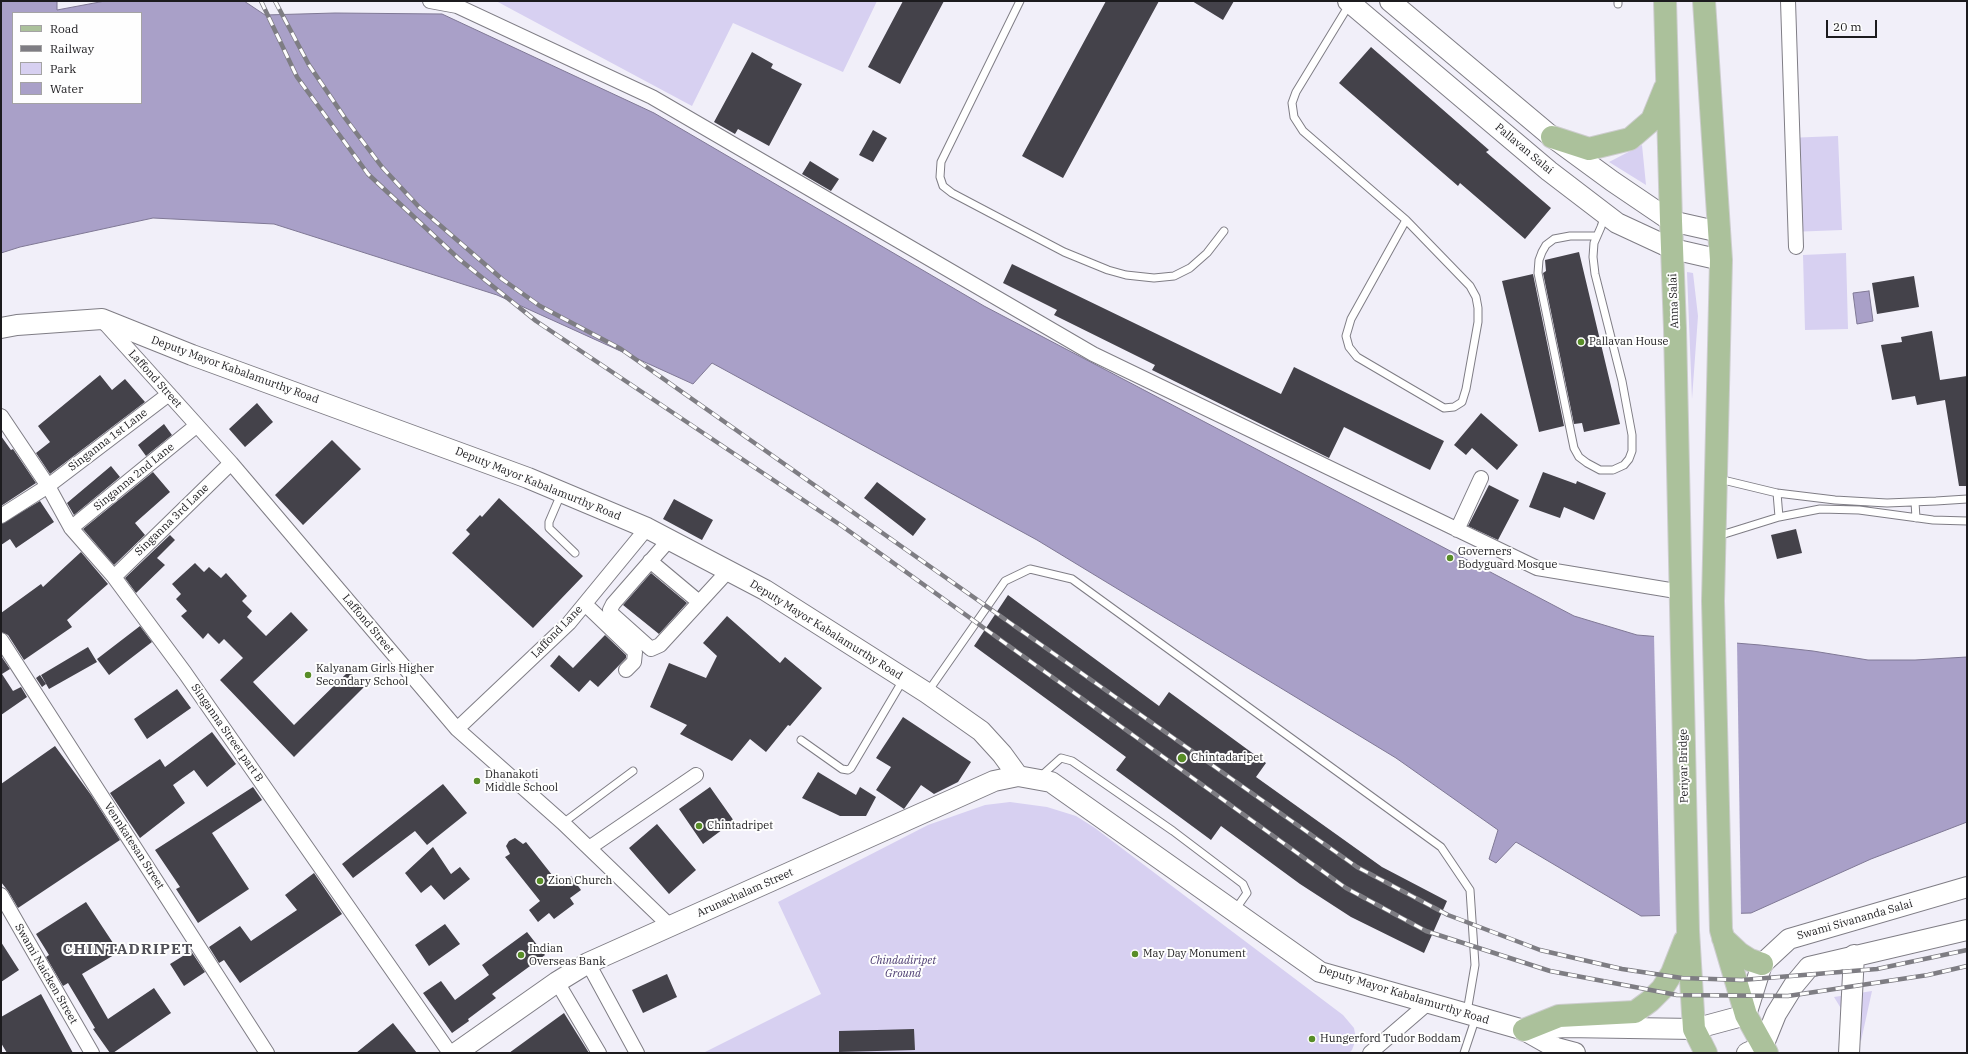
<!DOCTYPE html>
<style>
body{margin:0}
#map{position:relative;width:1968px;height:1054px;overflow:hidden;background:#f1eff9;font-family:"IBM Plex Serif",serif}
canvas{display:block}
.frame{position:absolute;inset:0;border:2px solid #1c1b1e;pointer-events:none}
.legend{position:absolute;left:12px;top:12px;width:130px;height:92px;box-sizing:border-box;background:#fefefe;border:1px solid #a4a3a4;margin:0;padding:5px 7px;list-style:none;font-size:12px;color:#1c1b1e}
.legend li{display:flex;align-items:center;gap:8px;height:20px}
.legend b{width:20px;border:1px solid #a4a3a4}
.scale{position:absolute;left:1826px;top:20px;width:51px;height:18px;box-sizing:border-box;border:2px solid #1c1b1e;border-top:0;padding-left:5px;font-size:12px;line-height:14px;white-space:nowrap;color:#1c1b1e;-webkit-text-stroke:3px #fefefe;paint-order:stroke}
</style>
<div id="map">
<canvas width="1968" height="1054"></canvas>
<div class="frame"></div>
<ul class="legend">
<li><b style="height:5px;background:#abc19b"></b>Road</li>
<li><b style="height:5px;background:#7e7d83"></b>Railway</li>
<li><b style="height:11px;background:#d7d0f1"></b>Park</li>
<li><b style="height:11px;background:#a9a0c8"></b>Water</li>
</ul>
<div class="scale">20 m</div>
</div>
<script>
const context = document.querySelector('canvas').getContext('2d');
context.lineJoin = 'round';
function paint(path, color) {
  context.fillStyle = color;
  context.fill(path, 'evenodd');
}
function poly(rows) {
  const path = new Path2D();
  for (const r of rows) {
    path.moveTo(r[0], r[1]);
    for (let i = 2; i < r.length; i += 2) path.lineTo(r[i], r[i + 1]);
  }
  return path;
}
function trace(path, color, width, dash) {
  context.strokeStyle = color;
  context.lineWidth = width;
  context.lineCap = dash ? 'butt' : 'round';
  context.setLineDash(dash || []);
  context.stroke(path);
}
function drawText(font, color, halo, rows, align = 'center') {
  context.font = font + ' "IBM Plex Serif",serif';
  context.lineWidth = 4;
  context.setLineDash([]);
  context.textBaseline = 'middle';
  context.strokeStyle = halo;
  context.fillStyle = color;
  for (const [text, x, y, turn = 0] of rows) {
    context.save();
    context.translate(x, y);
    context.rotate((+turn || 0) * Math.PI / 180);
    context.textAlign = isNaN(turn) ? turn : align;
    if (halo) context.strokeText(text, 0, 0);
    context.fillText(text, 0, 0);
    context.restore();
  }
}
paint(poly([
 [496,1,877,1,843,72,733,23,692,106],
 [1838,136,1842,230,1790,232,1786,138],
 [1642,145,1646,185,1609,162],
 [1846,253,1848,329,1805,330,1803,255],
 [1687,272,1693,273,1698,316,1692,399],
 [1010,802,1047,807,1076,816,1095,828,1343,1015,1354,1028,1356,1039,1352,1050,1349,1053,703,1053,821,994,778,902,928,825,985,805],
 [1872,991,1861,1041,1834,997]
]), '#d7d0f1');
const water = poly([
 [1,1,57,1,57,10,105,1,244,1,265,15,335,13,442,14,654,113,984,306,1574,616,1637,635,1760,645,1813,651,1868,660,1915,660,1967,657,1967,822,1871,859,1751,913,1641,916,1516,842,1496,863,1489,859,1498,830,1396,758,1037,540,712,363,693,384,497,295,274,224,153,218,20,247,1,253,1,1],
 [13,13,141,13,141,103,13,103,13,13],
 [1869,291,1873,321,1857,324,1853,293,1869,291]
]);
paint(water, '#a9a0c8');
trace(water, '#7f7895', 1);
paint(poly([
 [1654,634,1737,641,1741,915,1660,917]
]), '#f1eff9');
paint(poly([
 [903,1,944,1,900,84,868,67],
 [1106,1,1159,1,1063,178,1022,156],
 [1192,1,1234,1,1223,20],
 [1371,47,1489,150,1486,152,1551,208,1525,239,1460,183,1458,186,1339,83],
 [752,52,773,64,771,68,802,84,769,146,738,129,735,134,714,122],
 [873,130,887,138,873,162,859,155],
 [810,161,839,179,831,191,802,174],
 [1579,252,1620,424,1584,432,1582,423,1574,424,1543,273,1546,271,1545,260],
 [1012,264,1281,394,1294,367,1444,441,1430,470,1344,427,1329,458,1152,370,1155,365,1054,315,1057,310,1003,283],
 [1533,274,1564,426,1539,432,1502,281],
 [1914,276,1919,307,1877,314,1872,283],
 [1932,331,1940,380,1967,376,1967,486,1959,486,1945,400,1917,405,1915,396,1892,400,1881,345,1902,342,1901,337],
 [100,375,112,390,125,379,145,402,50,474,36,453,50,442,38,426],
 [257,403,273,422,245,447,229,429],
 [1481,413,1518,445,1497,470,1472,448,1466,455,1454,445],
 [164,424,172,435,146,456,138,445],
 [1,436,11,450,13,449,36,483,1,506],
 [332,440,361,469,303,525,275,495],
 [111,466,120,477,74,515,67,503],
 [153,472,170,492,135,523,145,535,114,565,83,529],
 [1543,472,1576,484,1577,481,1606,493,1594,520,1564,507,1560,518,1529,507],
 [877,482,926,519,913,536,864,498],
 [1489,485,1519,500,1498,540,1468,526],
 [499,498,583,576,533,628,452,553,470,534,466,530,480,515,482,517],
 [674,499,713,520,702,540,663,519],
 [40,501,54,522,16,548,10,539,1,545,1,524],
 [1796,529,1802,553,1777,559,1771,535],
 [170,535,175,540,157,558,165,565,136,593,125,578],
 [81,552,108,584,67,620,72,627,24,660,8,635,1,632,1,613,41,584,43,587],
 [195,563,204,572,209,567,221,578,226,573,247,596,242,601,252,611,247,617,266,636,291,612,308,630,253,682,294,725,349,671,364,687,294,757,220,680,243,658,224,639,219,644,208,633,203,639,181,616,187,611,176,599,181,594,172,584],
 [651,573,687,603,659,634,623,605],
 [1008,595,1159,706,1169,692,1266,763,1256,777,1382,867,1447,901,1424,953,1351,917,1300,884,1221,826,1211,840,1116,770,1126,757,974,646],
 [727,616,780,663,785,657,822,688,790,726,788,725,766,752,750,739,732,761,680,734,687,725,650,707,669,663,706,678,717,656,703,643],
 [140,626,152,642,109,675,97,659],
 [605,635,626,655,626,658,598,687,590,680,579,692,550,666,559,655,573,668],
 [88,647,97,662,49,689,41,675],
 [1,656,10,669,2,674,13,691,21,687,27,697,1,715],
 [40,675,46,684,42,687,36,678],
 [177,689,191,708,147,739,134,719],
 [903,717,971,762,958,782,934,794,921,785,904,809,876,790,891,767,876,758],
 [212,732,236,764,207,787,194,770,173,785,185,803,140,838,110,793,160,759,165,767],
 [55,746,91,795,120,840,18,908,8,891,1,882,1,784],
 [818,772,856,795,860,787,876,797,866,816,840,816,802,798],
 [443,784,467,813,427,845,415,831,353,878,342,864],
 [253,787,262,800,212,833,249,889,198,923,176,889,180,887,155,850],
 [710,787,734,821,703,844,679,809],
 [657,824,696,870,669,894,629,848],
 [515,838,523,844,526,842,560,885,571,876,581,890,570,898,574,904,554,919,549,913,538,922,529,910,540,901,505,857,510,854,506,846,509,841],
 [433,847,451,874,460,867,470,879,444,900,431,885,421,893,405,873],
 [314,873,342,914,240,983,224,960,219,963,209,947,240,926,251,941,297,910,285,895],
 [86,902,119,952,82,974,108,1019,154,988,171,1013,113,1053,110,1053,93,1029,95,1028,68,983,63,986,46,957,49,955,36,934],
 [445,924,460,944,429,966,415,945],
 [527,932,545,955,492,994,496,998,468,1019,469,1021,452,1033,423,993,441,981,455,1000,489,975,482,965],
 [1,942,19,970,1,982],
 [191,951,205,972,184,986,170,964],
 [667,974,677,997,643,1013,632,990],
 [41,994,73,1053,7,1053,1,1043,1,1017],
 [564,1013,589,1053,509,1053],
 [393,1023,417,1053,356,1053],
 [914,1029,915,1050,839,1052,839,1031]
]), '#44424a');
const lane = poly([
 [1020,1,941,162,940,177,943,186,952,193,1064,252,1108,270,1126,275,1154,278,1174,276,1190,268,1207,253,1224,231],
 [1618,1,1618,4],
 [1349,5,1296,92,1292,103,1294,117,1303,131,1406,220,1351,319,1346,336,1349,347,1357,357,1444,408,1454,407,1462,402,1466,389,1478,322,1478,308,1476,297,1470,286,1406,220],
 [1597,236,1570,236,1554,239,1546,245,1542,252,1539,260,1538,273,1574,448,1579,457,1587,463,1600,470,1613,470,1624,465,1629,459,1632,451,1632,435,1622,381,1595,274,1593,257,1594,243,1601,227,1605,215],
 [1719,479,1777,493,1835,500,1887,503,1936,501,1967,499],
 [1777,493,1779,517],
 [561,494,549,522,549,528,575,553],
 [1915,502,1916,518],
 [1718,536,1779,517,1820,509,1859,510,1933,520,1967,521],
 [927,693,1005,581,1030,569,1072,579,1441,847,1470,890,1475,965,1467,1012],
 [801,740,842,769,848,770,851,768,903,680],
 [1041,776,1061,758,1072,761,1173,831,1243,884,1247,893,1235,910],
 [563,823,633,771],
 [1464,1053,1476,1017]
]);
const street = poly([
 [430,1,457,6,652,97,1093,354,1537,568,1682,592],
 [1788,1,1796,247],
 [103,321,231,463,457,729,563,823,670,926],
 [1,416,48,486,71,528,114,577,185,673,450,1053],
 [1,516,48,486,169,394],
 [71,528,196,426],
 [1457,530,1481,478],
 [669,540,613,604,610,610,613,615,651,649,660,645,728,571],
 [650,561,699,602],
 [114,577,231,463],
 [585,604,635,652,634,662,626,670],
 [1,640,267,1053],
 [457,729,569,623,647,528],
 [589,848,696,775],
 [1,895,92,1053],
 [588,963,637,1053],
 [557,982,599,1053],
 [1370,1053,1428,1003]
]);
const secondary = poly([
 [1348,1,1549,171,1617,223,1673,249,1721,260],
 [1390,1,1552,137,1612,181,1671,221,1720,232],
 [1,328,17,325,102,319,192,355,528,478,647,528,765,590,927,693,981,731,1002,754,1018,776],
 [1524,1030,1556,1048,1575,1053],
 [456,1053,557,982,588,963,994,781,1018,776,1051,782,1320,972,1524,1030,1565,1027,1694,1029,1746,1015,1762,964,1789,939,1967,887],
 [1747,1053,1763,1046,1776,1014,1794,985,1809,967,1967,930],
 [1849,1053,1854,955]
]);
const primary = poly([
 [1665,1,1671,221,1675,329,1688,931,1694,1029,1706,1053],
 [1704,1,1721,260,1713,601,1721,930,1746,1015,1767,1053],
 [1552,137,1589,149,1630,139,1652,120,1665,88],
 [1723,938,1739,953,1750,960,1762,964],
 [1524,1030,1559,1016,1635,1012,1650,1001,1662,989,1672,973,1685,940]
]);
trace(lane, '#7f7d85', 9);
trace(street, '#7f7d85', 16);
trace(secondary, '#7f7d85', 22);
trace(primary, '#cdcdce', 24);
trace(lane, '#fff', 7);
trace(street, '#fff', 14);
trace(secondary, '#fff', 20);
trace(primary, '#abc19b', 22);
const rail = poly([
 [261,1,297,77,368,174,459,259,536,321,842,526,1346,888,1426,931,1550,971,1677,995,1788,996,1928,975,1967,966],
 [275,1,309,65,345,118,382,167,419,207,502,279,540,306,621,349,1357,867,1448,915,1540,950,1622,969,1682,978,1742,980,1877,969,1967,950]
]);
trace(rail, '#7e7d83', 4.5);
trace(rail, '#fefefe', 3, [9]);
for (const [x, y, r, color] of [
 [1581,342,4,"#588d27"],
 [1450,558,4,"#588d27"],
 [308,675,4,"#588d27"],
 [1182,758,5,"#588d27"],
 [477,781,4,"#588d27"],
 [699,826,4,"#588d27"],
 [540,881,4,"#588d27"],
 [1135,954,4,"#588d27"],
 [521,955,4,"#588d27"],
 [1312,1039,4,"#588d27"]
]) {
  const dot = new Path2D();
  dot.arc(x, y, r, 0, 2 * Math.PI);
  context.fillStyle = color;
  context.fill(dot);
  trace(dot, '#fefefe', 1.5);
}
drawText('11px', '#1c1b1e', '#fefefe', [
 ["Pallavan Salai",1524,149,40],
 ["Anna Salai",1674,301,-92],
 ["Deputy Mayor Kabalamurthy Road",235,370,20],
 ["Laffond Street",155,379,48],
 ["Singanna 1st Lane",108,440,-37],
 ["Singanna 2nd Lane",134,477,-39],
 ["Deputy Mayor Kabalamurthy Road",538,484,22],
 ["Singanna 3rd Lane",172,520,-44],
 ["Laffond Street",368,624,50],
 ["Deputy Mayor Kabalamurthy Road",826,630,32],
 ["Laffond Lane",557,632,-46],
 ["Singanna Street part B",227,733,55],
 ["Periyar Bridge",1684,766,-91],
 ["Vennkatesan Street",134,846,57],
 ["Arunachalam Street",745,893,-24],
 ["Swami Sivananda Salai",1855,920,-16],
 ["Swami Naicken Street",46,974,60],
 ["Deputy Mayor Kabalamurthy Road",1404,995,17]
]);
drawText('11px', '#1c1b1e', '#fefefe', [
 ["Pallavan House",1589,342],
 ["Governers",1458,552],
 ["Bodyguard Mosque",1458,565],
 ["Kalyanam Girls Higher",316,669],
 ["Secondary School",316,682],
 ["Chintadaripet",1191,758],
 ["Dhanakoti",485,775],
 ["Middle School",485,788],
 ["Chintadripet",707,826],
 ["Zion Church",548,881],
 ["Indian",529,949],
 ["Overseas Bank",529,962],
 ["May Day Monument",1143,954],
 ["Hungerford Tudor Boddam",1320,1039]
], 'left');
drawText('italic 11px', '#4c3c71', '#fefefe', [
 ["Chindadiripet",903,961],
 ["Ground",903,974]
]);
context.letterSpacing = '1px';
drawText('bold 15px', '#504f57', '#fefefe', [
 ["CHINTADRIPET",128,950]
]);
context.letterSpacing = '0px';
</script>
